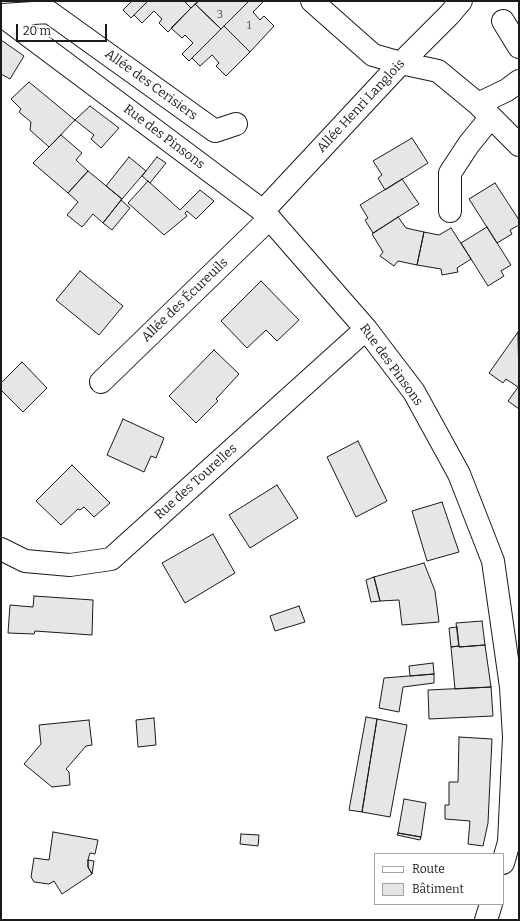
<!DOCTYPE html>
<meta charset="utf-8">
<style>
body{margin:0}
#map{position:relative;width:520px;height:921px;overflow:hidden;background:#fff;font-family:Bitter,serif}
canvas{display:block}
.frame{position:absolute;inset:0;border:2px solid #1a1a1a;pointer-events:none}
.legend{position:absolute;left:374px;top:853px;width:130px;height:52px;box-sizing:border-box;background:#fff;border:1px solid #a3a3a3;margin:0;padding:5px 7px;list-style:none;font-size:12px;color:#1a1a1a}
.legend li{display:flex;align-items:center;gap:8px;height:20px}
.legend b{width:20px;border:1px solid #a3a3a3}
.scale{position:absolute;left:16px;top:24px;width:91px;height:18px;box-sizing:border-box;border:2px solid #1a1a1a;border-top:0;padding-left:5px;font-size:12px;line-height:14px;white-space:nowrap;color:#1a1a1a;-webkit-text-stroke:3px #fff;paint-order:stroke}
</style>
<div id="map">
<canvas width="520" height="921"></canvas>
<div class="frame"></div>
<ul class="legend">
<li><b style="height:5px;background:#fff"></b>Route</li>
<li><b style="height:11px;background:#e6e6e6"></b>Bâtiment</li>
</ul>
<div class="scale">20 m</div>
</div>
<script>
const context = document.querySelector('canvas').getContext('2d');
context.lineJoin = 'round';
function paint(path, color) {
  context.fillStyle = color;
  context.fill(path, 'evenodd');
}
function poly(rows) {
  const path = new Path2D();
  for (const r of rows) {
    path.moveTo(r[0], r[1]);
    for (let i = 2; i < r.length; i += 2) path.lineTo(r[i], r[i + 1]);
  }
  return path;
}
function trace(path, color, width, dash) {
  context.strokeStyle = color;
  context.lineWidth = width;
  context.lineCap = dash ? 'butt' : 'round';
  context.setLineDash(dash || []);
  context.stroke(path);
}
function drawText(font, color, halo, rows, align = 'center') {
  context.font = font + ' Bitter,serif';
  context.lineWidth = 3;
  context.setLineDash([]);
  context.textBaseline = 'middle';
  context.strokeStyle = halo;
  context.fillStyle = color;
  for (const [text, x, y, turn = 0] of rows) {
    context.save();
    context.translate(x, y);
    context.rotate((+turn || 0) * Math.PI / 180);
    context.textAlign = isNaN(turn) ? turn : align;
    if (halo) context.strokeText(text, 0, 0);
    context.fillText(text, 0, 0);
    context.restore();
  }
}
const building = poly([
 [132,1,148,1,131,18,123,10,132,1],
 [148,1,184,1,191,8,168,32,159,23,162,19,154,11,142,23,134,15,148,1],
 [184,1,199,1,191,8,184,1],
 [199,1,249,1,221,29,195,4,199,1],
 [249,1,264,1,253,12,260,20,264,16,274,26,250,52,224,26,249,1],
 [195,4,221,29,189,61,182,54,193,43,185,35,182,38,171,28,195,4],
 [224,26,250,52,226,76,216,66,219,63,212,55,200,66,192,58,224,26],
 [1,40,24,56,10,79,1,74,1,40],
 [29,82,75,120,49,147,30,130,31,122,19,112,21,109,11,99,29,82],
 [90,106,119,128,101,148,91,139,94,135,75,120,90,106],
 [61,135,82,153,76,160,88,171,68,193,33,163,61,135],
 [412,138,428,163,385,190,378,178,382,175,373,161,412,138],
 [129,157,146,171,122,199,106,186,129,157],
 [157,157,166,163,150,183,142,176,157,157],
 [88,171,122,199,103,223,93,214,82,227,67,215,78,202,68,193,88,171],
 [402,179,419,204,373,233,365,220,368,218,360,205,402,179],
 [148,181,180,210,200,190,214,201,196,219,187,211,185,213,187,216,164,235,128,203,148,181],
 [495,183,519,220,519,225,510,230,512,234,497,243,469,199,495,183],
 [121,200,130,208,112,230,103,223,121,200],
 [398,217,406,228,424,232,417,265,398,261,394,266,380,256,383,252,372,234,398,217],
 [487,227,511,265,501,271,504,276,488,286,461,243,487,227],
 [451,228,471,259,457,268,458,272,442,275,441,269,417,265,424,232,439,235,451,228],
 [80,271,123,306,99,335,56,300,80,271],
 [261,281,299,320,277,341,266,330,247,348,221,321,261,281],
 [518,332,519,386,518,387,506,379,503,383,489,373,518,332],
 [214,350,239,374,216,399,218,401,196,423,169,396,214,350],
 [22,362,47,388,23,412,1,390,1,383,22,362],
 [519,386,519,409,508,401,519,386],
 [123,419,164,438,156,458,151,456,144,472,107,455,123,419],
 [358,441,387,501,356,517,327,457,358,441],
 [72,465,110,503,94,517,84,507,80,510,78,509,61,525,36,501,72,465],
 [277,485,298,518,250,548,229,515,277,485],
 [442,502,459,552,427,561,412,511,442,502],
 [213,534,235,573,185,603,162,563,213,534],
 [424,563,435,591,439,622,402,625,399,600,380,601,374,577,424,563],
 [374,577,380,601,371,602,366,580,374,577],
 [34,596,93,600,92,635,35,631,34,634,8,633,10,605,33,607,34,596],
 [299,606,305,622,275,631,270,616,299,606],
 [482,621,485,645,459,647,456,623,482,621],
 [457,627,459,646,451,647,449,628,457,627],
 [485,645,491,687,455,689,451,647,459,646,459,647,485,645],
 [433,663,434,674,410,676,409,666,433,663],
 [434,674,434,683,403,687,399,712,379,708,384,678,434,674],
 [491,687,493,716,429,719,428,690,491,687],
 [366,717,377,719,362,812,349,810,366,717],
 [154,718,156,745,138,747,136,720,154,718],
 [377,719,407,725,390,817,362,812,377,719],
 [89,720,92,745,86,746,66,769,69,772,70,785,52,787,24,764,41,744,39,725,89,720],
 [459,737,492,739,488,823,483,846,468,844,470,821,445,819,445,805,449,805,449,782,458,782,459,737],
 [404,799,426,803,421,837,398,833,404,799],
 [53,832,98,840,95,854,90,853,88,860,88,867,92,874,62,894,54,881,49,884,34,882,31,877,34,858,49,860,53,832],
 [398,833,421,837,420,840,397,835,398,833],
 [241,834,259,835,258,846,240,844,241,834],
 [88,860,94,861,92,874,88,867,88,860]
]);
paint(building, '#e6e6e6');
trace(building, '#1a1a1a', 1);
const street = poly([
 [312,1,373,55,401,63,438,71,478,104,519,145],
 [1,15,263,211,366,329,414,392,459,474,493,561,511,687,514,737,509,842,503,863],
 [2,15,49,12,215,131,236,124],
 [503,21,519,47],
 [478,104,507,90,519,81],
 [263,211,401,63,449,15,461,1],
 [450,211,450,173,469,144,491,117],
 [101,382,269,219],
 [1,549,25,561,70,565,111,559,366,329],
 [486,920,491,904]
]);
trace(street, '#1a1a1a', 24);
trace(street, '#fff', 22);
drawText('11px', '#4d4d4d', null, [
 ["3",220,15],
 ["1",249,26]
]);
drawText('13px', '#1a1a1a', '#fff', [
 ["Allée des Cerisiers",151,85,36],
 ["Allée Henri Langlois",361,106,-47],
 ["Rue des Pinsons",164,137,37],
 ["Allée des Écureuils",185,300,-44],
 ["Rue des Pinsons",391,365,54],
 ["Rue des Tourelles",196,482,-42]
]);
</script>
